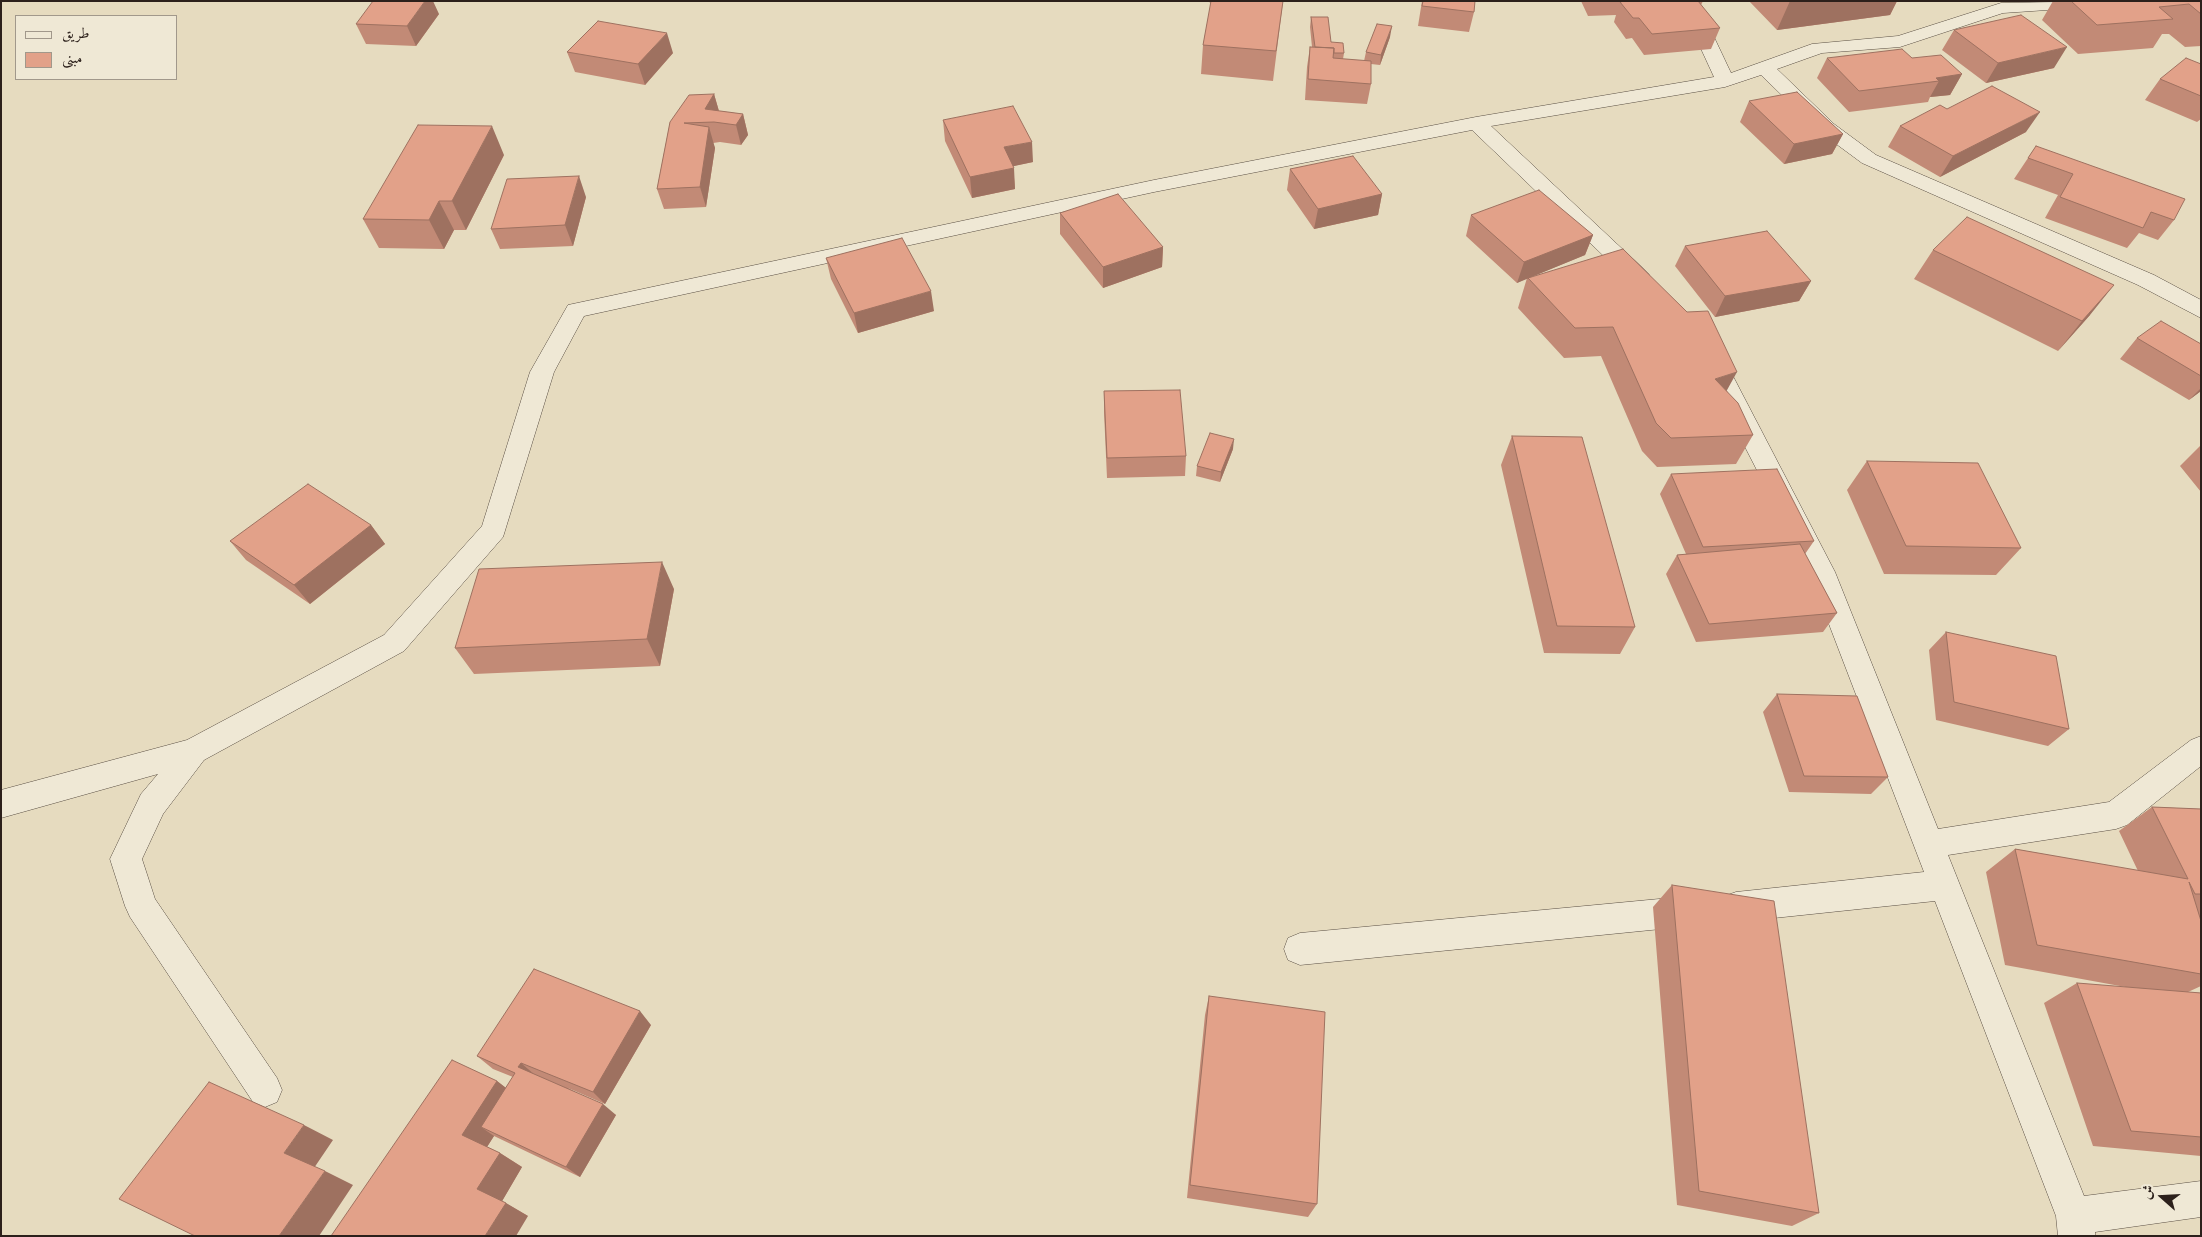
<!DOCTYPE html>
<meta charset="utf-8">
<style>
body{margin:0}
#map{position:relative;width:2202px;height:1237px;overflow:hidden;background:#e6dbbf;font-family:"IM FELL French Canon",Amiri,serif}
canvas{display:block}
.frame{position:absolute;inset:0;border:2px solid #2c201b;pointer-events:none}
.legend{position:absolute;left:15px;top:15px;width:162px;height:65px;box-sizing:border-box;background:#efe8d5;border:1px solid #a1988b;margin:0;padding:6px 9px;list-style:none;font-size:15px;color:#2c201b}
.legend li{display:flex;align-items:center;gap:10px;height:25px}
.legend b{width:25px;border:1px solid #a1988b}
.north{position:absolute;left:2137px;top:1172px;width:50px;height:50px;-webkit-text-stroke:4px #efe8d5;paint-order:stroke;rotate:289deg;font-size:14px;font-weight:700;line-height:20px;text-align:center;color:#2c201b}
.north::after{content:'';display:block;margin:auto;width:18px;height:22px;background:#2c201b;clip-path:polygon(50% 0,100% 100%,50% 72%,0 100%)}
</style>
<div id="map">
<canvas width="2202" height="1237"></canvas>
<div class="frame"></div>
<ul class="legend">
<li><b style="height:6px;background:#efe8d5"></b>طريق</li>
<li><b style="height:14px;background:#e2a189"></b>مبنى</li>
</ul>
<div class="north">ش</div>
</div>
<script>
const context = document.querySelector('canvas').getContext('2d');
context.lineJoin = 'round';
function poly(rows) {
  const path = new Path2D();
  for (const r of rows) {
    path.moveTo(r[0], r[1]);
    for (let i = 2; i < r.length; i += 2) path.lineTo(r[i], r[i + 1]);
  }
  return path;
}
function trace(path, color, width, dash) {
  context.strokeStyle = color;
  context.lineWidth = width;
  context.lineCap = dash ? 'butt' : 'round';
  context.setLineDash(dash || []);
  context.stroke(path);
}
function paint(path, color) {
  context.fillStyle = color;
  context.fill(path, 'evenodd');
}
const minor = poly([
 [1679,1,1697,1,1731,73,1812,44,1898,36,2001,3,2115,1,2112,5,2106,6,2003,13,1900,47,1822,53,1777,69,1834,124,1876,155,2154,275,2201,300,2201,318,2138,285,1862,163,1820,132,1761,75,1725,87,1491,126,1648,273,1651,278,1648,283,1640,285,1632,283,1472,130,1154,192,584,316,554,372,503,537,404,651,204,760,163,814,142,859,155,899,277,1078,282,1090,277,1102,265,1107,253,1102,130,917,125,906,110,859,141,794,158,774,1,818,1,790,187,740,384,635,482,526,530,372,568,305,1154,180,1476,117,1714,77,1679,1],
 [1711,349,1719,351,1723,357,1835,572,1938,829,2109,802,2191,740,2201,736,2201,766,2127,825,2116,829,1948,855,2084,1196,2201,1181,2201,1217,2095,1232,2095,1236,2058,1236,2056,1216,1935,901,1736,922,1725,918,1720,907,1725,896,1736,892,1924,872,1809,572,1699,357,1703,351,1711,349],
 [1691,896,1702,900,1707,911,1702,922,1691,926,1300,965,1288,960,1284,949,1288,938,1300,933,1691,896]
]);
trace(minor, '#5a4f44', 1);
paint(minor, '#efe8d5');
paint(poly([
 [1209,1,1283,1,1273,81,1201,74,1203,45,1211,3,1209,2],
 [1422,1,1475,1,1474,12,1469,32,1418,26],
 [1581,1,1703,1,1701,5,1720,28,1711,49,1644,55,1632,38,1626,39,1614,22,1616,15,1588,16],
 [1749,1,1897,1,1890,15,1777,30],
 [2053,1,2201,1,2201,46,2185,47,2169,34,2162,34,2153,48,2078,54,2042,20],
 [439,14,416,46,366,44,356,24],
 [1311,17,1331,42,1344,53,1343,59,1364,61,1366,52,1390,37,1380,65,1371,64,1371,84,1367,104,1305,100,1307,67,1310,47,1312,47,1310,27],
 [1954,30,2054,68,1986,83,1942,50],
 [567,52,673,53,645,85,575,72],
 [1827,58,1912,58,1962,74,1950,95,1930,97,1928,102,1849,112,1817,78],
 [2201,64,2201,119,2197,122,2145,100,2160,79],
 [714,94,719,111,743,114,748,135,741,145,720,142,713,143,715,148,706,207,664,209,657,189,670,122],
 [1749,101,1843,134,1832,154,1784,164,1740,122],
 [1947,109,2026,132,1940,177,1888,147,1900,126],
 [943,120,1033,162,1013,166,1015,189,972,198,945,141],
 [2036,146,2174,220,2158,240,2139,233,2127,248,2045,218,2058,195,2014,179],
 [504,155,466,230,454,230,444,249,379,248,363,219],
 [1290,169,1382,194,1378,215,1314,229,1287,190],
 [586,197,573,246,500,249,491,229],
 [1060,213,1163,247,1162,267,1103,288,1060,234],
 [1471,215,1593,235,1585,255,1531,277,1727,391,1753,435,1736,464,1657,467,1642,451,1601,356,1564,358,1518,308,1527,278,1517,283,1466,236],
 [1685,246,1811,281,1799,301,1715,317,1675,266],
 [1933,250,2090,315,2058,351,1914,279],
 [826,258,934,311,858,333,831,279],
 [2137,338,2201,344,2201,391,2189,400,2120,359],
 [1104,391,1186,456,1185,476,1107,478,1104,412],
 [1512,436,1635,627,1620,654,1544,653,1501,465],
 [2201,445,2201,492,2180,466],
 [1233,449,1220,482,1196,476,1197,466],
 [1867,461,2021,548,1996,575,1884,574,1847,490],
 [1671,474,1814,541,1805,554,1837,613,1823,632,1696,642,1666,574,1677,555,1686,554,1660,494],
 [371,525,385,544,310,604,246,560,230,541],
 [674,589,660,666,474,674,455,648],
 [1946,632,2069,729,2048,746,1936,720,1929,650],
 [1777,694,1888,777,1871,794,1789,792,1763,712],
 [2152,807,2201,809,2201,917,2199,917,2201,921,2201,986,2188,992,2201,993,2201,1156,2093,1146,2044,1003,2077,983,2131,988,2005,965,1986,872,2015,849,2138,871,2119,831],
 [1672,885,1819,1213,1792,1226,1677,1205,1653,907],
 [1209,996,1317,1204,1308,1217,1187,1198,1205,1015],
 [651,1025,605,1104,568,1088,616,1115,580,1177,494,1136,487,1147,500,1153,522,1167,502,1201,528,1216,331,1236,497,1081,506,1088,513,1077,493,1069,477,1056]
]), '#c28a76');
paint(poly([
 [425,1,433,1,439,14,416,46,407,26],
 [1790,1,1897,1,1890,15,1777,30],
 [1392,26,1390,37,1380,65,1381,55],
 [667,33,673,53,645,85,638,64],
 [2067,47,2054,68,1986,83,1998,63],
 [1962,74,1950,95,1930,97,1939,81,1936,78],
 [714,94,720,115,705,109],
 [2040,112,2026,132,1940,177,1953,156],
 [743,114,748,135,741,145,736,125],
 [492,126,504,155,466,230,452,201],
 [709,127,715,148,706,207,700,187],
 [1843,134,1832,154,1784,164,1794,144],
 [1032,142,1033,162,1005,168,1004,147],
 [1014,168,1015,189,972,198,970,177],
 [579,176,586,197,573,246,565,225],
 [1382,194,1378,215,1314,229,1318,209],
 [439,201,454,230,444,249,429,220],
 [1593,235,1585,255,1517,283,1524,262],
 [1163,247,1162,267,1103,288,1103,267],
 [1811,281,1799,301,1715,317,1725,296],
 [2114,285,2090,315,2058,351,2082,321],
 [931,291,934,311,858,333,854,313],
 [1737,372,1721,401,1715,379],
 [2201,388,2201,391,2189,400],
 [1234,439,1233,449,1220,482,1221,472],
 [371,525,385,544,310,604,294,585],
 [662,562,674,589,660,666,647,639],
 [640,1011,651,1025,605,1104,593,1092],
 [521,1063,535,1075,518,1067],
 [497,1081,519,1098,481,1127,494,1136,485,1150,462,1135],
 [603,1104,616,1115,580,1177,566,1167],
 [304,1125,333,1140,314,1168,284,1153],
 [500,1153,522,1167,501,1203,477,1189],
 [325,1171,353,1185,319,1236,279,1236],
 [506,1203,528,1216,516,1236,485,1236]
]), '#9e7160');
const building = poly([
 [373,1,425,1,407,26,356,24,373,1],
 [1211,1,1283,1,1276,51,1203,45,1211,1],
 [1423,1,1475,1,1474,12,1422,6,1423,1],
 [1625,1,1698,1,1720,28,1652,34,1639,18,1633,18,1620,2,1625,1],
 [2071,1,2201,1,2201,14,2189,4,2159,7,2173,19,2097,25,2071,1],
 [2021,15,2067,47,1998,63,1954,30,2021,15],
 [1311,17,1328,17,1331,42,1343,43,1344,53,1334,53,1334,48,1315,47,1311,17],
 [598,21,667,33,638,64,567,52,598,21],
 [1377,24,1392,26,1381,55,1366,52,1377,24],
 [1310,47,1334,48,1333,58,1371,61,1371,84,1308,79,1310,47],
 [1902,49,1912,58,1941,55,1962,74,1936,78,1939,81,1859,91,1827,58,1902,49],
 [2186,58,2201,64,2201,96,2160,79,2186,58],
 [1992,86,2040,112,1953,156,1900,126,1940,105,1947,109,1992,86],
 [1797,92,1843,134,1794,144,1749,101,1797,92],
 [714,94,705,109,743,114,736,125,714,122,684,123,709,127,700,187,657,189,670,122,689,95,714,94],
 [1013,106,1032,142,1004,147,1014,168,970,177,943,120,1013,106],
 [418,125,492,126,452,201,439,201,429,220,363,219,418,125],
 [2036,146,2185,199,2174,220,2151,212,2143,228,2060,197,2073,174,2028,158,2036,146],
 [1353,156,1382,194,1318,209,1290,169,1353,156],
 [579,176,565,225,491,229,507,179,579,176],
 [1539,190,1593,235,1524,262,1471,215,1539,190],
 [1118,194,1163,247,1103,267,1060,213,1118,194],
 [1967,217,2114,285,2082,321,1933,250,1967,217],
 [1767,231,1811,281,1725,296,1685,246,1767,231],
 [902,238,931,291,854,313,826,258,902,238],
 [1623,249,1687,312,1708,311,1737,372,1715,379,1738,403,1753,435,1671,438,1656,423,1613,327,1575,328,1528,278,1623,249],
 [2161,321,2201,344,2201,376,2137,338,2161,321],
 [1180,390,1186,456,1107,458,1104,391,1180,390],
 [1210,433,1234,439,1221,472,1197,466,1210,433],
 [1512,436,1582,437,1635,627,1557,626,1512,436],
 [1867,461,1978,463,2021,548,1906,546,1867,461],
 [1777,469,1814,541,1703,547,1671,474,1777,469],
 [308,484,371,525,294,585,230,541,308,484],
 [1800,544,1837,613,1709,624,1677,555,1800,544],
 [662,562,647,639,455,648,479,569,662,562],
 [1946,632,2056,656,2069,729,1954,702,1946,632],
 [1777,694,1857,696,1888,777,1804,776,1777,694],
 [2152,807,2201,809,2201,894,2195,894,2189,882,2201,921,2201,974,2037,945,2015,849,2188,879,2152,807],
 [1672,885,1774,901,1819,1213,1699,1191,1672,885],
 [534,969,640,1011,593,1092,521,1063,518,1067,603,1104,566,1167,481,1127,515,1073,477,1056,534,969],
 [2077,983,2201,993,2201,1137,2131,1131,2077,983],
 [1209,996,1325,1012,1317,1204,1190,1185,1209,996],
 [452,1060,497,1081,462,1135,500,1153,477,1189,506,1203,485,1236,331,1236,452,1060],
 [209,1082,304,1125,284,1153,325,1171,279,1236,195,1236,119,1199,209,1082]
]);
paint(building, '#e2a189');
trace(building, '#9e7160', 1);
</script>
